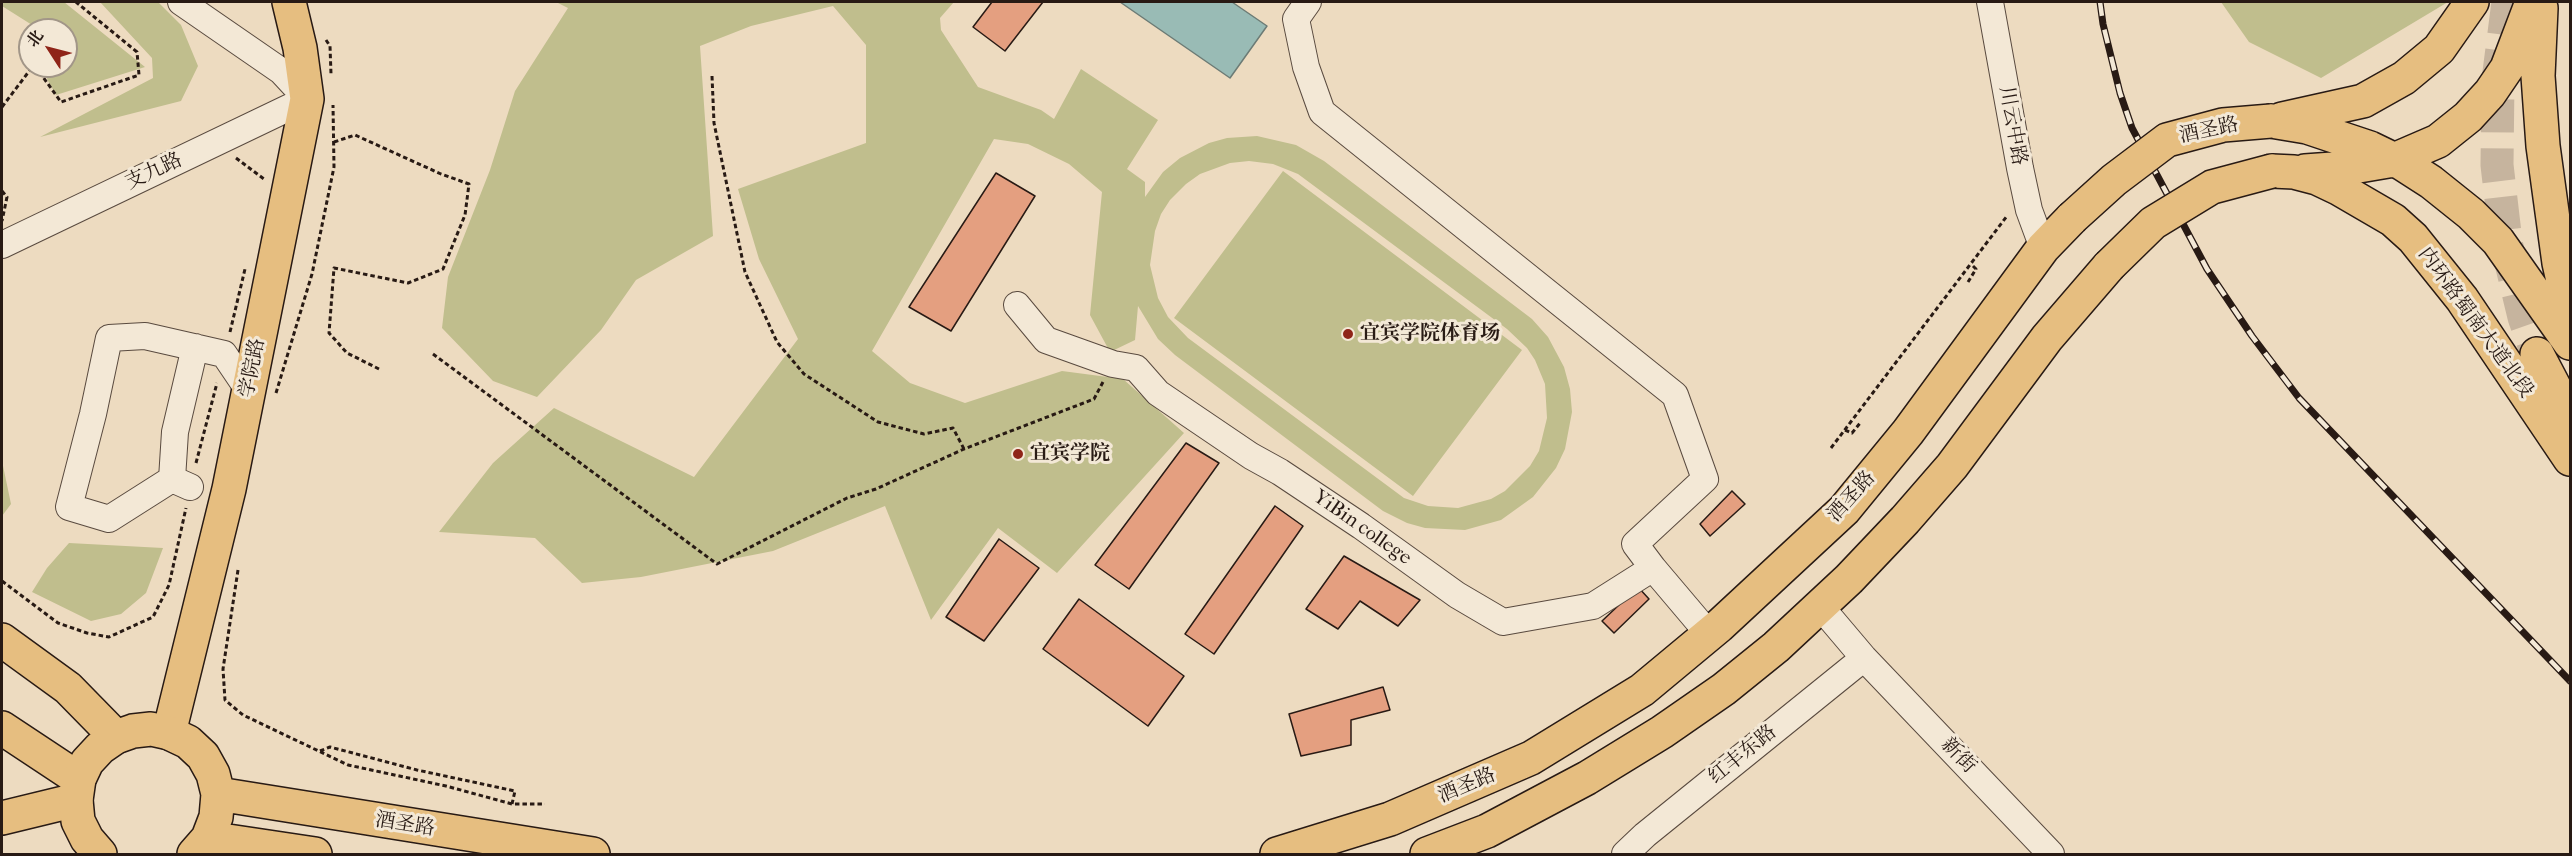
<!DOCTYPE html>
<meta charset="utf-8">
<style>
body{margin:0}
#map{position:relative;width:2572px;height:856px;overflow:hidden;background:#eddbc0;font-family:"IM FELL French Canon","Noto Serif SC",serif}
canvas{display:block}
.frame{position:absolute;inset:0;border:3px solid #281a14;pointer-events:none}
.north{position:absolute;left:18px;top:18px;width:60px;height:60px;box-sizing:border-box;background:#f3e8d6;border:2px solid #a29688;border-radius:50%;rotate:306deg;font-size:16px;font-weight:700;line-height:24px;text-align:center;color:#281a14}
.north::after{content:'';display:block;margin:auto;width:21px;height:27px;background:#8f2418;clip-path:polygon(50% 0,100% 100%,50% 72%,0 100%)}
</style>
<div id="map">
<canvas width="2572" height="856"></canvas>
<div class="frame"></div>
<div class="north">北</div>
</div>
<script>
const context = document.querySelector('canvas').getContext('2d');
context.lineJoin = 'round';
function paint(path, color) {
  context.fillStyle = color;
  context.fill(path, 'evenodd');
}
function poly(rows) {
  const path = new Path2D();
  for (const r of rows) {
    path.moveTo(r[0], r[1]);
    for (let i = 2; i < r.length; i += 2) path.lineTo(r[i], r[i + 1]);
  }
  return path;
}
function trace(path, color, width, dash) {
  context.strokeStyle = color;
  context.lineWidth = width;
  context.lineCap = dash ? 'butt' : 'round';
  context.setLineDash(dash || []);
  context.stroke(path);
}
function drawText(font, color, halo, rows, align = 'center') {
  context.font = font + ' "IM FELL French Canon","Noto Serif SC",serif';
  context.lineWidth = 6;
  context.setLineDash([]);
  context.textBaseline = 'middle';
  context.strokeStyle = halo;
  context.fillStyle = color;
  for (const [text, x, y, turn = 0] of rows) {
    context.save();
    context.translate(x, y);
    context.rotate((+turn || 0) * Math.PI / 180);
    context.textAlign = isNaN(turn) ? turn : align;
    if (halo) context.strokeText(text, 0, 0);
    context.fillText(text, 0, 0);
    context.restore();
  }
}
paint(poly([
 [2,2,64,2,145,67,56,95,47,79,49,66,66,66,66,30,40,30,2,6],
 [100,2,158,2,181,25,198,66,181,101,40,137,153,78,152,58],
 [556,2,954,2,940,18,941,30,978,87,1041,110,1054,119,1081,69,1158,120,1127,169,1145,182,1145,197,1163,172,1180,158,1209,143,1227,138,1257,136,1296,145,1324,161,1532,319,1548,337,1564,367,1570,389,1572,412,1565,449,1556,468,1533,497,1501,520,1465,530,1425,528,1407,523,1383,511,1175,355,1158,339,1138,306,1135,340,1110,352,1090,315,1102,192,1069,164,1028,144,994,139,872,351,910,383,965,403,1062,371,1123,379,1184,433,1057,573,998,528,931,620,885,506,773,551,641,577,582,583,535,538,439,532,493,463,554,408,694,477,798,339,759,259,738,189,866,143,866,45,833,6,751,26,700,46,713,236,636,280,601,330,537,397,493,381,442,328,448,277,490,170,515,91,568,8],
 [1249,161,1273,164,1298,174,1507,329,1527,348,1535,360,1545,384,1547,418,1539,451,1530,466,1505,491,1491,499,1458,508,1428,506,1404,498,1188,338,1168,317,1158,298,1150,265,1155,231,1161,214,1170,200,1186,184,1200,174,1230,163],
 [2221,2,2448,2,2321,78,2249,42],
 [1283,171,1522,350,1413,496,1174,318],
 [2,461,11,504,2,516],
 [69,543,163,548,146,593,121,614,91,621,32,592,47,568]
]), '#c0be8d');
const water = poly([
 [1120,2,1232,2,1267,26,1230,78,1120,2]
]);
paint(water, '#99bbb5');
trace(water, '#6c7b75', 1.5);
const building = poly([
 [992,2,1043,2,1005,51,973,27,992,2],
 [996,173,1035,196,951,331,909,307,996,173],
 [1186,443,1219,463,1129,589,1095,565,1186,443],
 [1732,491,1745,504,1710,536,1700,524,1732,491],
 [1275,506,1303,526,1214,654,1185,634,1275,506],
 [999,539,1039,568,984,641,946,617,999,539],
 [1344,556,1420,600,1398,626,1360,601,1338,629,1306,609,1344,556],
 [1638,587,1649,599,1614,633,1602,621,1638,587],
 [1079,599,1184,676,1148,726,1043,649,1079,599],
 [1383,687,1390,710,1351,720,1351,745,1301,756,1289,714,1383,687]
]);
paint(building, '#e49f80');
trace(building, '#281a14', 1.5);
trace(poly([
 [2508,2,2498,80,2497,165,2506,242,2524,317,2537,354]
]), '#c6b49e', 33, [33, 16]);
const minor = poly([
 [1308,2,1296,19,1306,67,1322,112,1675,395,1705,479,1635,544,1653,568],
 [1990,2,2020,168,2029,210,2043,248],
 [2,245,307,99,281,71,181,2],
 [1017,305,1046,340,1113,364,1136,368,1158,393,1251,456,1280,472,1361,526,1457,595,1503,622,1593,606,1653,568,1708,633],
 [172,479,109,519,69,507,93,414,109,338,145,336,224,354,249,391],
 [190,487,172,479,175,432,195,347],
 [1820,606,1864,658,2051,854],
 [1625,854,1645,835,1864,658]
]);
const major = poly([
 [2,640,68,688,116,737],
 [2,728,79,779],
 [169,733,229,489,307,99,300,48,289,2],
 [2,818,76,800]
]);
const highway = poly([
 [2541,8,2538,76,2543,146,2559,263,2570,312],
 [2282,119,2363,101,2404,78,2439,49,2472,2],
 [2271,121,2307,127,2370,148,2403,164,2431,182,2471,214,2498,241,2570,343],
 [2272,171,2294,172,2317,178,2338,188,2393,220,2413,238,2462,299,2570,459],
 [2305,171,2347,168,2394,160,2438,141,2468,117,2490,93,2507,68,2532,2],
 [2537,354,2570,417],
 [218,794,593,854],
 [208,838,315,854],
 [100,854,87,839,78,821,76,800,79,779,87,762,100,748,116,737,133,731,151,729,169,733,188,742,203,756,213,774,218,794,216,817,208,838,194,854],
 [1277,854,1390,819,1531,758,1642,690,1719,626,1844,510,1908,432,2043,248,2072,218],
 [1427,854,1487,831,1587,778,1662,732,1724,689,1776,647,1849,579,1905,520,1952,466,2047,338,2109,266]
]);
trace(minor, '#594a3f', 28);
trace(major, '#281a14', 36);
trace(highway, '#281a14', 36);
trace(poly([
 [326,40,330,46,331,74],
 [35,66,61,102,139,75,137,52,76,2],
 [712,76,714,123,745,272,777,342,804,374,878,422,924,434,953,428,964,449],
 [2,107,33,66],
 [334,142,355,135,441,174,469,184,465,215,443,269,408,283,334,268,329,333,347,353,379,369],
 [236,158,264,179],
 [2,191,7,197,2,221],
 [1968,282,1976,269,1971,264],
 [230,332,245,269],
 [433,354,717,564,847,498,876,489,964,449,1094,399,1103,382],
 [276,393,312,274,334,167,333,105],
 [1845,430,1852,433,1861,422],
 [1831,448,2007,216],
 [196,463,217,383],
 [238,570,223,669,225,700,243,715,348,765,446,786,512,804,545,804],
 [2,581,58,623,87,633,109,637,153,617,169,585,186,508],
 [320,751,330,747,417,770,515,791,512,804]
]), '#281a14', 3, [4.5, 3]);
trace(minor, '#f3e8d6', 26);
trace(major, '#e6be80', 33);
trace(highway, '#e6be80', 33);
const rail = poly([
 [2100,2,2103,24,2120,93,2132,128,2207,269,2252,336,2299,398,2570,681]
]);
trace(rail, '#281a14', 7);
trace(rail, '#f3e8d6', 4.5, [14]);
const highwayBridge = poly([
 [2072,218,2114,180,2167,140,2223,125,2271,121],
 [2109,266,2153,223,2212,187,2272,171]
]);
trace(highwayBridge, '#281a14', 36, []);
trace(highwayBridge, '#e6be80', 33);
for (const [x, y, r, color] of [
 [1348,334,6,"#8f2418"],
 [1018,454,6,"#8f2418"]
]) {
  const dot = new Path2D();
  dot.arc(x, y, r, 0, 2 * Math.PI);
  context.fillStyle = color;
  context.fill(dot);
  trace(dot, '#f3e8d6', 2);
}
drawText('20px', '#281a14', '#f3e8d6', [
 ["川云中路",2012,126,80],
 ["酒圣路",2209,131,-12],
 ["支九路",154,172,-25],
 ["内环路蜀南大道北段",2475,323,54],
 ["学院路",253,368,-79],
 ["酒圣路",1852,497,-48],
 ["YiBin college",1362,528,35],
 ["红丰东路",1743,755,-39],
 ["新街",1958,756,46],
 ["酒圣路",1467,786,-23],
 ["酒圣路",405,825,9]
]);
drawText('bold 20px', '#281a14', '#f3e8d6', [
 ["宜宾学院体育场",1360,334],
 ["宜宾学院",1030,454]
], 'left');
</script>
